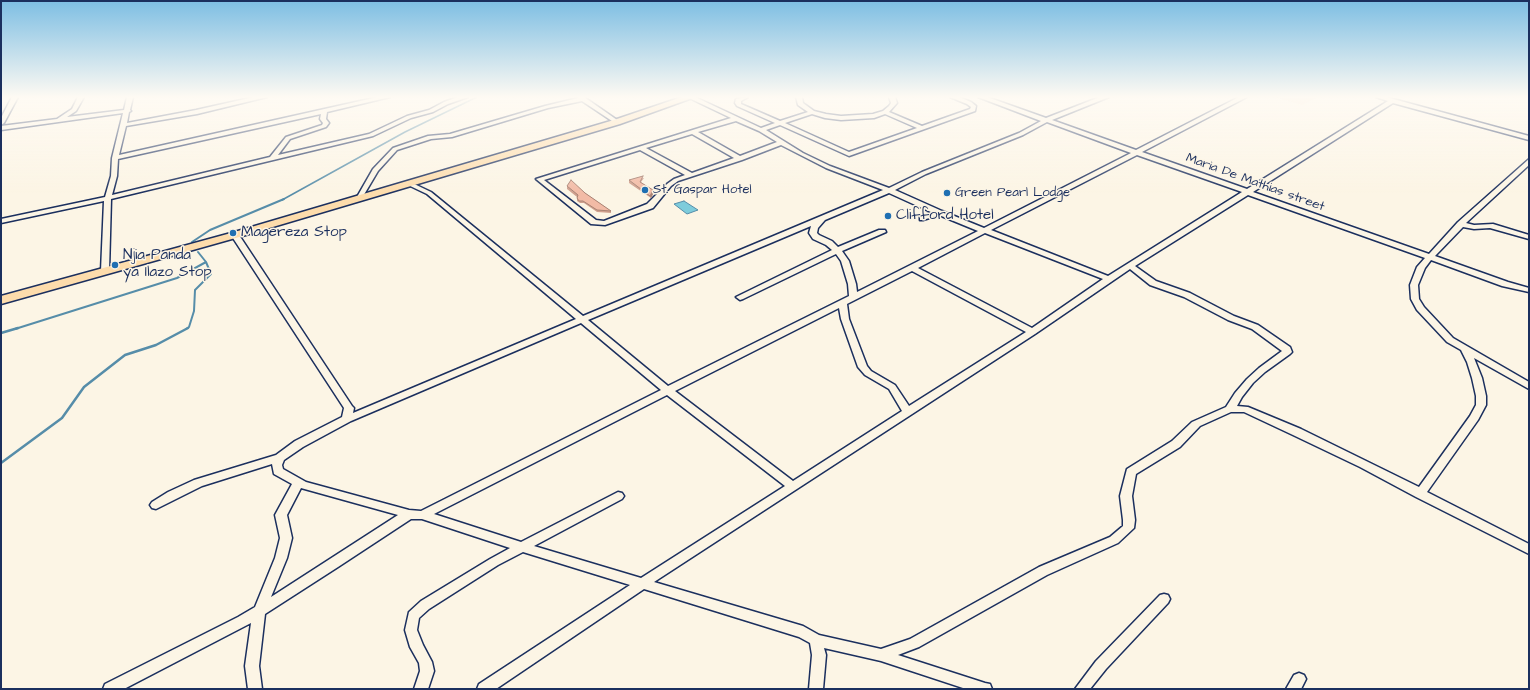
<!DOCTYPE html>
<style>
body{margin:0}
#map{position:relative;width:1530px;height:690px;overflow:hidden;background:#fcf5e5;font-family:"Architects Daughter",sans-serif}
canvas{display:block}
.frame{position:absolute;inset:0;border:2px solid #1b2f5e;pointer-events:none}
</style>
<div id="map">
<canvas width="1530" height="690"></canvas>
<div class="frame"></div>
</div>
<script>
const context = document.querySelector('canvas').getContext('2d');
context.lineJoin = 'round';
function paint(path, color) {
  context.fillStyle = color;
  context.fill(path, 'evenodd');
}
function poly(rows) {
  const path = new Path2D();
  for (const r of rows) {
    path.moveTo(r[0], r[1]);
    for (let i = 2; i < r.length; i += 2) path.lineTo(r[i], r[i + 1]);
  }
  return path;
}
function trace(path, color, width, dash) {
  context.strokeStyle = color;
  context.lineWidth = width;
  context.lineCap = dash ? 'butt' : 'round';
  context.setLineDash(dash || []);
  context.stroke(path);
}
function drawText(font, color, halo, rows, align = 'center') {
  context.font = font + ' "Architects Daughter",sans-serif';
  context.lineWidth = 3;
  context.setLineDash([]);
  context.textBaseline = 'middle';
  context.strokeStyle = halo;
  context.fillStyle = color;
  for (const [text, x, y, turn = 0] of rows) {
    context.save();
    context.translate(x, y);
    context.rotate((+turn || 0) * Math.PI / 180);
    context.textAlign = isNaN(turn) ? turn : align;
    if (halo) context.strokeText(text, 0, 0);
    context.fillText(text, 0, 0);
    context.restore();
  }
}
paint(poly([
 [1275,97,1315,97,1316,98,1302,105]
]), '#f9e4d2');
const water = poly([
 [684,201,698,210,687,214,674,204,684,201]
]);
paint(water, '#7eccdb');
trace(water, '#568da9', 1);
trace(poly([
 [282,200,405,132,477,97]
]), '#568da9', 1.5);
trace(poly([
 [193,244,192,242,210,230,284,199],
 [15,329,177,278,206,262,198,252],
 [186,329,189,327,194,311,195,290,211,274,206,262]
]), '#568da9', 2);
trace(poly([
 [1,333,18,328],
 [1,463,62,418,84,387,125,355,156,345,188,328]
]), '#568da9', 2.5);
const minor = poly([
 [12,97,18,97,4,123,1,125,1,118,12,97],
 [78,97,84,97,76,111,67,117,124,110,127,97,133,97,130,110,131,111,129,112,127,123,196,110,254,97,267,97,197,114,126,126,119,155,378,97,390,97,327,112,326,119,329,123,326,127,290,139,278,155,369,134,407,116,429,110,444,102,458,97,468,97,448,104,433,112,411,118,373,136,111,199,109,271,105,273,101,271,104,201,1,223,1,219,105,197,111,176,112,158,123,113,1,130,1,126,57,119,72,109,78,97],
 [321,114,320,119,323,123,322,125,286,137,270,157,112,195,117,176,118,159,321,114],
 [577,97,584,97,620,122,615,123,582,101,548,108,452,137,431,139,397,150,378,171,362,198,360,199,357,197,373,169,393,148,428,136,450,134,545,106,578,98,577,97],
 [687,97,695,97,761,128,775,123,737,106,735,103,736,99,748,97,741,101,741,104,780,121,808,112,798,105,796,97,802,97,803,103,814,111,826,114,841,116,873,114,883,111,889,106,891,103,889,97,895,97,897,103,889,112,922,126,970,109,971,107,967,104,950,97,959,97,971,102,976,106,975,111,849,156,780,125,766,130,803,153,830,166,889,188,922,172,1019,133,1041,121,978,97,987,97,1046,118,1100,97,1109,97,1052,120,1136,150,1239,97,1247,97,1142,152,1247,189,1388,101,1376,97,1386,97,1529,136,1529,140,1393,103,1253,192,1429,254,1458,222,1529,159,1529,165,1466,223,1474,225,1493,224,1529,235,1529,239,1490,228,1474,229,1463,227,1435,256,1508,282,1529,288,1529,292,1502,286,1431,260,1425,268,1418,285,1419,299,1424,307,1453,338,1529,382,1529,389,1474,358,1482,378,1486,396,1486,405,1478,420,1427,492,1529,544,1529,554,1416,497,1360,467,1293,435,1244,412,1231,412,1200,426,1180,447,1136,474,1132,496,1135,520,1134,528,1118,543,1047,575,919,647,898,655,985,683,990,684,992,689,966,689,881,661,824,648,826,655,823,689,809,689,812,655,810,643,799,637,644,589,496,689,477,689,479,684,630,585,523,552,498,565,429,609,419,618,417,630,423,645,432,662,434,671,428,689,414,689,420,671,419,663,410,647,405,630,409,612,421,601,490,559,510,548,422,519,411,519,338,567,265,614,259,666,262,689,248,689,245,666,251,623,124,689,103,689,105,684,238,617,255,607,275,558,280,538,275,515,292,484,274,474,272,464,202,486,156,509,152,508,150,505,152,502,168,492,194,480,276,455,295,441,342,417,344,408,231,235,232,233,238,233,239,235,352,406,354,408,353,413,576,319,427,194,406,184,406,182,410,182,431,192,583,316,883,190,826,168,781,145,742,160,678,181,671,186,653,208,605,225,591,224,536,179,731,118,687,97],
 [812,114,825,118,841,120,874,118,885,114,917,128,849,152,785,123,812,114],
 [736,121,759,131,777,142,740,156,698,132,736,121],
 [1047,122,1131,153,984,228,942,211,895,190,926,174,1023,135,1047,122],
 [692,134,734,158,692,173,646,148,692,134],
 [640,150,685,175,674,179,667,184,647,204,604,221,596,220,544,180,640,150],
 [1137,155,1242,192,1108,276,991,230,1137,155],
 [889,193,933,213,920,216,920,220,923,220,939,215,978,231,857,292,856,284,849,261,842,251,886,232,885,230,879,230,838,247,832,241,819,235,817,233,818,228,825,220,889,193],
 [1248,195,1425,258,1417,267,1410,285,1411,299,1417,310,1447,342,1461,350,1467,362,1472,378,1476,396,1476,405,1470,416,1419,487,1301,429,1248,407,1237,406,1242,397,1253,383,1265,372,1290,354,1292,352,1290,347,1258,325,1234,316,1190,293,1156,281,1135,266,1248,195],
 [811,226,809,233,813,239,826,245,832,250,736,297,740,300,743,299,836,254,841,261,848,284,849,296,668,386,588,320,811,226],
 [985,233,1103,279,1032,328,918,268,985,233],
 [1130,269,1150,285,1184,297,1228,320,1252,329,1282,351,1259,368,1247,379,1235,393,1226,407,1192,422,1172,441,1127,469,1120,496,1123,520,1123,526,1110,537,1039,567,910,639,881,649,819,635,803,626,654,582,1035,334,1130,269],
 [912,271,1026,332,909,406,895,385,871,371,867,366,849,319,847,304,912,271],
 [839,308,841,319,858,367,865,375,889,389,902,411,793,481,675,391,839,308],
 [581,323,661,390,421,511,409,510,306,482,283,469,282,465,284,460,303,447,351,421,581,323],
 [667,395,785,486,641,578,534,546,622,499,624,496,622,493,618,492,521,542,434,514,667,395],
 [301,488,398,515,271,597,287,558,292,538,287,515,301,488],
 [1164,594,1168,595,1170,599,1168,603,1106,669,1090,689,1075,689,1096,661,1160,595,1164,594],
 [1299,673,1304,675,1306,679,1301,689,1286,689,1294,675,1299,673]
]);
const highway = poly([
 [682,97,695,97,620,124,239,237,1,304,1,296,231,233,614,120,682,97]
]);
trace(minor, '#1b2f5e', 3);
trace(highway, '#1b2f5e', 3);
paint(minor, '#fcf5e5');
paint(highway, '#fddcac');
paint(poly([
 [644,178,641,182,654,192,651,198,629,183,629,180],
 [567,186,585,193,611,211,611,213,597,212,584,203,580,203,577,201,577,197,567,189]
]), '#d0a18f');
paint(poly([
 [653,190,654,192,651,198,650,196]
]), '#a98374');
const building = poly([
 [643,176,640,182,653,190,650,196,629,180,643,176],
 [571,180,585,193,611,211,597,210,583,201,579,201,577,198,578,195,567,186,571,180]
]);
paint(building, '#f2bba6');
trace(building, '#a98374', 1);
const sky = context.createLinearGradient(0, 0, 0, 194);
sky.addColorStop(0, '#7dbee3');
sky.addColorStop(0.5, '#fefaf3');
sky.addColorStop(1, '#fefaf300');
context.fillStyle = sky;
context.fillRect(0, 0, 1530, 194);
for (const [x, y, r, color] of [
 [645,190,4,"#1f6fb2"],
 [947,193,4,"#1f6fb2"],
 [888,216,4,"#1f6fb2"],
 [233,233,4,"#1f6fb2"],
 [115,265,4,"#1f6fb2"]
]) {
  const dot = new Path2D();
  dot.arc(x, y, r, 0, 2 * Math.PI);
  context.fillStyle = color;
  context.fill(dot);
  trace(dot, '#fcf5e5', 1.5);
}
drawText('13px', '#1b2f5e', '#fcf5e5', [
 ["Maria De Mathias street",1255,183,20]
]);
drawText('13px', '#1b2f5e', '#fcf5e5', [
 ["St. Gaspar Hotel",653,190],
 ["Green Pearl Lodge",955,193]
], 'left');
drawText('15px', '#1b2f5e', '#fcf5e5', [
 ["Clifford Hotel",896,216],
 ["Magereza Stop",241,233],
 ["Njia Panda",123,256],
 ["ya Ilazo Stop",123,273]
], 'left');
</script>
